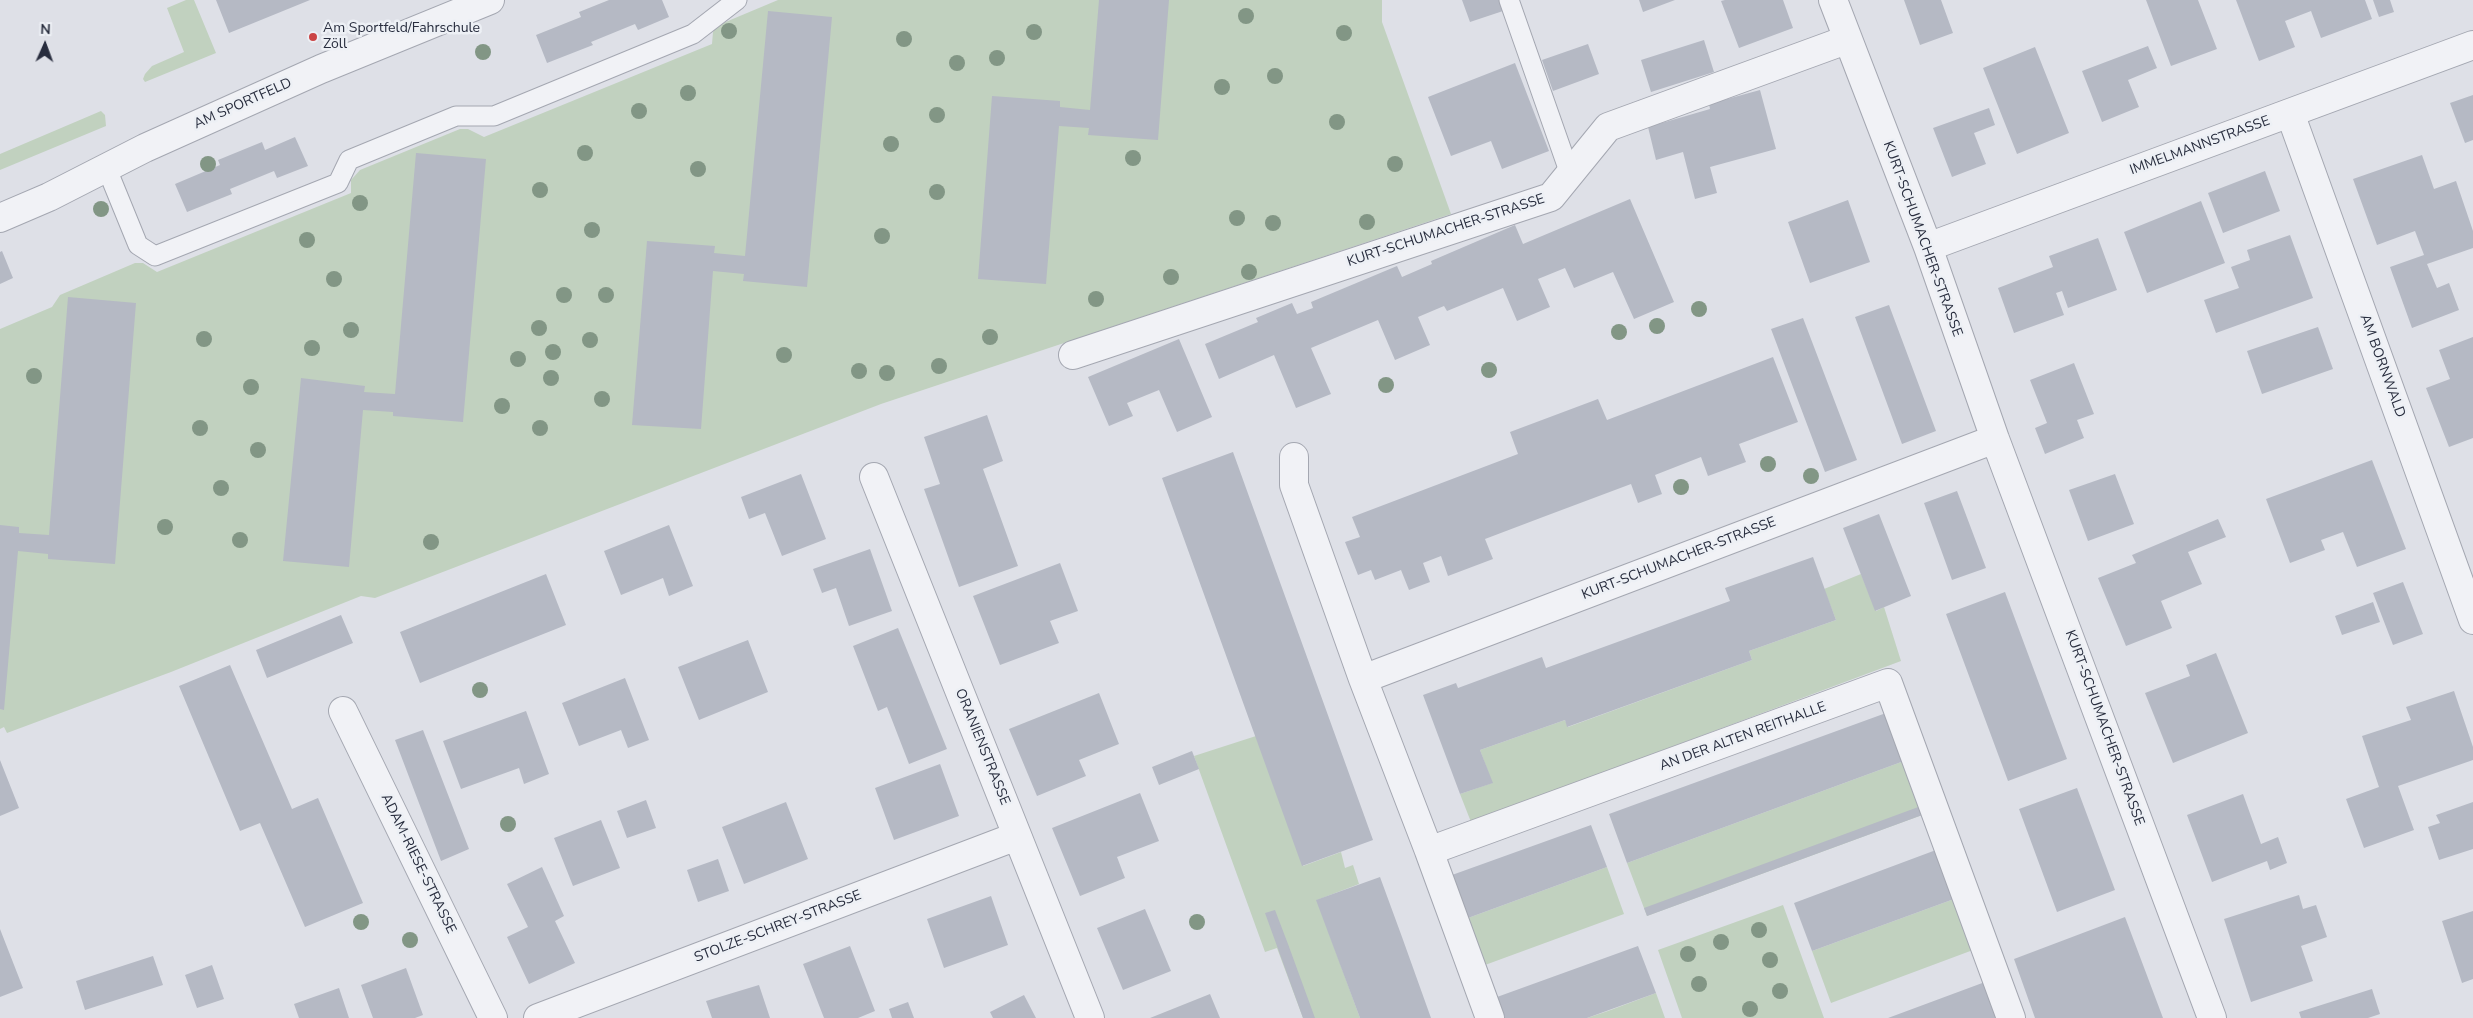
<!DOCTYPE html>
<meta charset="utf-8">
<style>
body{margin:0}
#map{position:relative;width:2473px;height:1018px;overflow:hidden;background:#dee0e7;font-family:"Nunito Sans",sans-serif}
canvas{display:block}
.north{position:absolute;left:20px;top:20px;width:50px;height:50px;-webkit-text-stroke:4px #edf0f5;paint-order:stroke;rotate:2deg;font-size:14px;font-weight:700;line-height:20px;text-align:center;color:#282d3e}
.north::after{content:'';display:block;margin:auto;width:18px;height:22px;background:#282d3e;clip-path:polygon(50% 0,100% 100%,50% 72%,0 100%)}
</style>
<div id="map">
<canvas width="2473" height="1018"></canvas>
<div class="north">N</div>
</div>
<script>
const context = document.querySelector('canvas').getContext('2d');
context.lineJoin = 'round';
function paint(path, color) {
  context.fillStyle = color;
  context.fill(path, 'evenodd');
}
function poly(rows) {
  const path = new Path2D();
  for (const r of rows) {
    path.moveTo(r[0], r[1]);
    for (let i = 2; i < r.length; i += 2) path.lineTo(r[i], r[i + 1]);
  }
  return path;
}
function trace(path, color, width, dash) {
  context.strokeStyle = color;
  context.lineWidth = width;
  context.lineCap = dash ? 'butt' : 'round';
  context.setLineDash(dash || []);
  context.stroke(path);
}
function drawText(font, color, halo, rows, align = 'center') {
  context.font = font + ' "Nunito Sans",sans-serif';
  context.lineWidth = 5;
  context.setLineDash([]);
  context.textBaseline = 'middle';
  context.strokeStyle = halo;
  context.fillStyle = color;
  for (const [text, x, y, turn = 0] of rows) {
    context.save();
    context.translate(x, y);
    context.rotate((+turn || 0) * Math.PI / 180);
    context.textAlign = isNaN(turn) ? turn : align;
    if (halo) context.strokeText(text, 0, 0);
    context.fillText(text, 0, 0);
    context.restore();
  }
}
paint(poly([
 [186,0,194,0,216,53,145,82,143,79,145,74,152,66,184,52,167,8],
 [778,0,1382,0,1382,22,1451,214,881,404,375,598,361,596,171,672,7,733,4,727,0,729,0,329,52,307,60,295,135,263,143,263,157,272,351,193,351,180,360,170,460,129,468,129,484,137,712,44,713,32,716,26],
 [101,111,105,115,106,126,0,170,0,154],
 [1861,574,1876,611,1884,607,1901,661,1471,822,1460,794,1492,783,1480,750,1565,720,1568,727,1752,660,1749,651,1836,620,1824,589],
 [1256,736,1303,866,1341,852,1345,868,1353,865,1359,884,1317,900,1360,1018,1303,1018,1277,948,1265,952,1194,756],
 [1904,761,1925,814,1647,916,1627,863],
 [1607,867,1624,914,1485,965,1468,918],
 [1954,899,1973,950,1831,1003,1812,951],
 [1783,905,1824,1018,1682,1018,1658,950],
 [1656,993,1665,1018,1587,1018,1608,1011]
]), '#c1d1bf');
paint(poly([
 [216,0,310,0,229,33],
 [609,0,662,0,669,17,638,30,635,24,591,42,593,45,547,63,536,35,581,17,579,12],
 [1099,0,1169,0,1158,140,1088,135,1089,128,1059,126,1046,284,978,279,992,96,1060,101,1060,107,1090,110],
 [1462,0,1499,0,1503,11,1470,22],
 [1639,0,1675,0,1643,12],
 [1725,0,1783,0,1793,28,1739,48,1721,1],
 [1904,0,1941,0,1953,33,1920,45],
 [2146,0,2198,0,2217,49,2171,66],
 [2236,0,2365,0,2372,19,2321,38,2311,11,2285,21,2295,47,2259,61],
 [2373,0,2390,0,2394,12,2379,17],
 [768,11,832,17,807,287,743,281,744,274,713,271,701,429,632,425,647,241,715,246,714,253,745,256],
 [1704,40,1714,72,1651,92,1641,60],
 [1588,44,1599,74,1553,91,1542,60],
 [2148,46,2157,68,2128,80,2139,107,2102,122,2082,71],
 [2035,47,2069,133,2017,154,1983,68],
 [1515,63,1549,151,1502,169,1491,141,1451,156,1428,97],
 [1760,90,1776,149,1710,167,1717,193,1695,199,1683,152,1656,160,1648,127,1710,109,1709,104],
 [2473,95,2473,140,2465,143,2450,103],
 [1989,108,1995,125,1974,133,1986,164,1952,177,1933,128],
 [295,137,308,166,277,178,274,171,230,189,232,194,187,212,175,184,220,165,218,160,262,142,265,150],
 [416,153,486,159,463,422,393,416,393,412,363,410,349,567,283,561,301,378,365,386,364,392,395,394],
 [2422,155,2434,189,2456,181,2473,231,2473,248,2427,264,2437,288,2449,283,2459,310,2412,328,2390,267,2424,255,2415,231,2377,245,2353,179],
 [2265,171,2280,211,2223,233,2208,193],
 [1630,199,1674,302,1634,319,1613,272,1574,288,1565,268,1538,279,1550,307,1517,321,1503,288,1447,311,1444,306,1418,317,1430,345,1395,360,1378,320,1311,348,1331,394,1296,408,1274,355,1219,379,1205,344,1258,322,1256,318,1292,303,1297,314,1313,308,1311,302,1397,266,1402,277,1432,264,1431,261,1515,225,1523,244],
 [1848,200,1870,262,1810,283,1788,222],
 [2201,201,2225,263,2147,293,2124,232],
 [2290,235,2313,298,2216,333,2204,300,2239,288,2231,267,2250,260,2247,250],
 [2098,238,2117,290,2068,308,2062,291,2056,293,2064,315,2014,333,1998,288,2053,267,2049,256],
 [2,251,13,278,0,284,0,252],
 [68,297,136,303,115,564,48,559,48,554,18,551,4,710,0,709,0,525,19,527,19,533,49,535],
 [1889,305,1936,431,1902,444,1855,317],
 [1803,318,1857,460,1825,472,1771,329],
 [2318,327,2333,369,2262,394,2247,351],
 [2473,337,2473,438,2449,447,2426,388,2450,379,2439,350],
 [1179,339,1212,417,1177,432,1159,390,1127,403,1133,416,1109,426,1088,377],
 [1773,357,1798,422,1739,444,1746,462,1708,476,1701,457,1655,475,1662,494,1638,503,1631,484,1543,517,1485,539,1493,559,1448,576,1441,556,1423,563,1430,582,1409,590,1401,570,1375,580,1371,570,1358,575,1345,542,1360,537,1352,517,1518,454,1510,432,1598,399,1607,420],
 [2074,363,2094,414,2077,420,2084,438,2045,454,2035,428,2047,423,2030,380],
 [987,415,1003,461,983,469,1018,566,959,587,924,489,940,484,924,437],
 [1233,452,1373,840,1302,866,1162,478],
 [2372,460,2406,549,2357,567,2343,532,2321,540,2325,550,2290,563,2266,499],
 [801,474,826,539,782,556,765,513,749,519,741,497],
 [2115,474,2134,524,2088,541,2069,490],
 [1957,491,1986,568,1952,580,1924,503],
 [1879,514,1911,596,1875,611,1843,528],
 [2218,519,2226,537,2188,552,2202,584,2161,601,2172,628,2126,646,2098,578,2136,563,2132,555],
 [669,525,693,586,669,596,663,578,621,595,604,551],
 [870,549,892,611,849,626,836,588,822,593,813,569],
 [1813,557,1836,620,1749,651,1752,660,1567,727,1565,720,1480,750,1493,783,1460,794,1423,695,1456,683,1458,688,1542,657,1546,668,1730,601,1725,588],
 [1060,563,1078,611,1050,621,1059,643,1000,665,973,596],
 [546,574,566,625,420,683,400,632],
 [2403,582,2423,634,2393,645,2373,593],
 [2005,592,2067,759,2008,781,1946,614],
 [2373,602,2380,622,2342,635,2335,616],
 [341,615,353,643,267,678,256,650],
 [898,628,947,749,909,764,887,707,878,711,853,646],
 [748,640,768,692,699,720,678,667],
 [2216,653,2248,733,2173,763,2145,693,2190,676,2186,665],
 [230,665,292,809,318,798,363,903,305,927,260,823,240,831,179,686],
 [625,678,649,740,628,748,621,730,579,746,562,703],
 [2454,691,2473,747,2473,760,2398,786,2414,830,2364,848,2346,799,2379,787,2362,736,2411,720,2406,707],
 [1099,693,1119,744,1079,760,1086,776,1037,796,1009,729],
 [526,711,549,774,524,784,519,768,461,789,443,741],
 [1886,713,1904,761,1627,863,1609,814],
 [423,730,469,849,441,861,395,740],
 [1192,751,1199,769,1159,785,1152,767],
 [0,760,19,808,0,816],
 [940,764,959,816,894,840,875,788],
 [2077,788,2115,890,2057,912,2019,809],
 [1140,793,1159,841,1117,857,1125,878,1080,896,1052,828],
 [2243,794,2261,844,2278,837,2287,863,2270,870,2267,861,2212,882,2187,815],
 [646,800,656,828,627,838,617,811],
 [786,802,808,859,744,884,722,827],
 [2473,802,2473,849,2439,860,2428,827,2440,823,2436,815],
 [1921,806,1925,814,1647,916,1644,908],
 [601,820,620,868,573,886,554,838],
 [1591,825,1607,867,1468,918,1452,875],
 [1936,850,1954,899,1812,951,1794,903],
 [718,859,729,891,698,902,687,870],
 [542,867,564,916,555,921,575,963,529,984,507,937,528,927,507,884],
 [1380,877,1402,937,1431,1018,1360,1018,1316,900],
 [2299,895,2303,909,2316,905,2327,937,2301,946,2313,981,2251,1002,2224,919],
 [991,896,1008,945,944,968,927,919],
 [1145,909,1171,971,1123,990,1097,928],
 [1275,910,1288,944,1315,1018,1303,1018,1265,913],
 [2473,911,2473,979,2462,983,2442,921],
 [2125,917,2163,1018,2035,1018,2014,959],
 [0,929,23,988,0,997],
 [850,946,875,1011,858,1018,824,1018,803,964],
 [1638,946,1656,993,1587,1018,1505,1018,1497,997],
 [153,956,163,985,85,1010,76,981],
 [212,965,224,999,197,1008,185,975],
 [406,968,423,1015,415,1018,373,1018,361,985],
 [1985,982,1999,1018,1888,1018],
 [759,985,770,1018,712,1018,706,1001],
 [339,988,349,1018,299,1018,294,1004],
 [2372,989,2380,1014,2368,1018,2301,1018,2299,1012],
 [1210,994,1220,1018,1150,1018],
 [1024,995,1036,1018,993,1018,990,1012],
 [908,1002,914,1018,892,1018,889,1009]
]), '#b5b9c4');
const service = poly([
 [1509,0,1570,174],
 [107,169,138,245,155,256,338,183,349,160,456,116,494,116,693,34,737,0]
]);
const minor = poly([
 [1833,0,1928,247,1995,439,2212,1018],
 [2290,113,2473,620],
 [0,218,49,197,145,148,321,69,490,0],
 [1928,247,2473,45],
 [1073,355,1551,197,1608,127,1846,40],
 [1294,457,1294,485,1363,679,1429,851],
 [874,477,1090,1018],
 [1363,679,1995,439],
 [343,711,493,1018],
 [538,1018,1017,836],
 [1490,1018,1429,851,1888,683,2011,1018]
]);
trace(service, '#a4a7b1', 21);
trace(minor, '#a4a7b1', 30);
trace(service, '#f1f2f6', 19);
trace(minor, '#f1f2f6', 28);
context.fillStyle = '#829685';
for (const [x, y] of [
 [1246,16],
 [729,31],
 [1034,32],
 [1344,33],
 [904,39],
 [483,52],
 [997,58],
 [957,63],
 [1275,76],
 [1222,87],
 [688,93],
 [639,111],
 [937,115],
 [1337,122],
 [891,144],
 [585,153],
 [1133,158],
 [208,164],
 [1395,164],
 [698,169],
 [540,190],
 [937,192],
 [360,203],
 [101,209],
 [1237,218],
 [1367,222],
 [1273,223],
 [592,230],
 [882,236],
 [307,240],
 [1249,272],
 [1171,277],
 [334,279],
 [564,295],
 [606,295],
 [1096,299],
 [1699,309],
 [1657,326],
 [539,328],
 [351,330],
 [1619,332],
 [990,337],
 [204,339],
 [590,340],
 [312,348],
 [553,352],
 [784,355],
 [518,359],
 [939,366],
 [1489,370],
 [859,371],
 [887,373],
 [34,376],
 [551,378],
 [1386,385],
 [251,387],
 [602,399],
 [502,406],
 [200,428],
 [540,428],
 [258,450],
 [1768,464],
 [1811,476],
 [1681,487],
 [221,488],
 [165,527],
 [240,540],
 [431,542],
 [480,690],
 [508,824],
 [361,922],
 [1197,922],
 [1759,930],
 [410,940],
 [1721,942],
 [1688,954],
 [1770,960],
 [1699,984],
 [1780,991],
 [1750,1009]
]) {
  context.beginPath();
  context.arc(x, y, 8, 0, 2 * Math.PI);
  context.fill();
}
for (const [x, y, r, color] of [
 [313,37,5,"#cb4445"]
]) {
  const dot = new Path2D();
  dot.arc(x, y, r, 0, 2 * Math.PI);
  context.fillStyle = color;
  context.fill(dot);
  trace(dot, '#edf0f5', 2);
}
drawText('14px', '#282d3e', '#edf0f5', [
 ["Am Sportfeld/Fahrschule",323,29],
 ["Zöll",323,45]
], 'left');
drawText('14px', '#282d3e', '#edf0f5', [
 ["AM SPORTFELD",243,104,-24],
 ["IMMELMANNSTRASSE",2200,146,-20],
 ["KURT-SCHUMACHER-STRASSE",1446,231,-18],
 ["KURT-SCHUMACHER-STRASSE",1922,239,70],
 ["AM BORNWALD",2382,366,70],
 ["KURT-SCHUMACHER-STRASSE",1679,559,-21],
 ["KURT-SCHUMACHER-STRASSE",2104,728,70],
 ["AN DER ALTEN REITHALLE",1743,737,-20],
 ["ORANIENSTRASSE",982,747,68],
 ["ADAM-RIESE-STRASSE",418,864,64],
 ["STOLZE-SCHREY-STRASSE",778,927,-21]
]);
</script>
